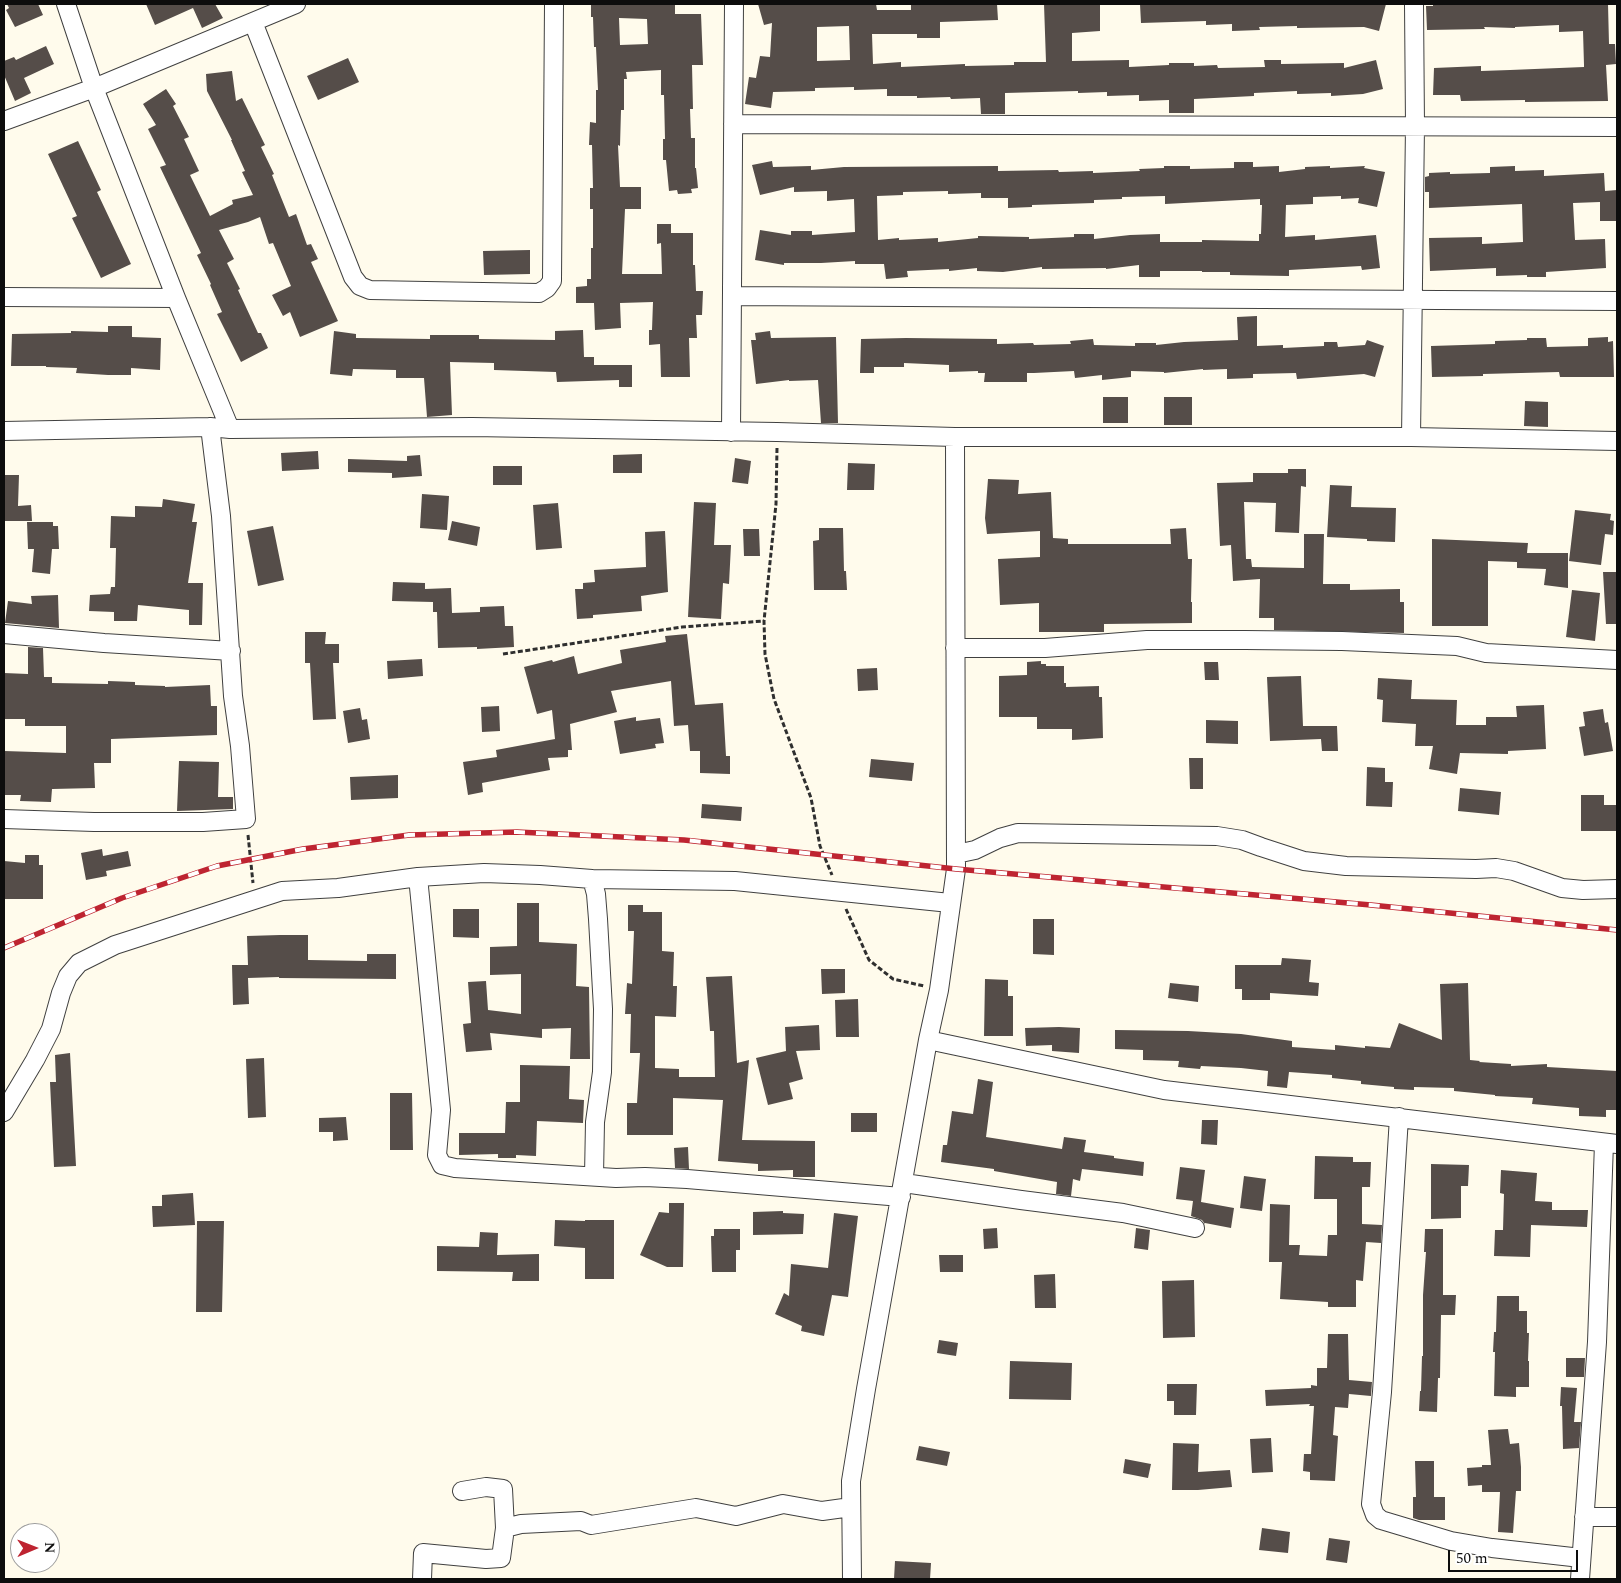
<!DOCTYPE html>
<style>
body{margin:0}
#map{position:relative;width:1621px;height:1583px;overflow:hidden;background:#fffbec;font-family:Spectral,serif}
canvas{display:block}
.frame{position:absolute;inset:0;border:5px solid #0d0d0d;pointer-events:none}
.north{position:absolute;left:10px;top:1523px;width:50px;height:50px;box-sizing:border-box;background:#fff;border:1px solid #9e9e9e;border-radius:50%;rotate:89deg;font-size:14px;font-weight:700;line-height:20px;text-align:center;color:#0d0d0d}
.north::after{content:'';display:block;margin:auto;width:18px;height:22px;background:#be2431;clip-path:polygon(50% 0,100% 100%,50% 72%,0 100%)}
.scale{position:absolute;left:1448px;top:1550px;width:130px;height:22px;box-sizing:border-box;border:2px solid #0d0d0d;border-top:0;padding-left:6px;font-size:15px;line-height:18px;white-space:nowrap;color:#0d0d0d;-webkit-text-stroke:4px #fff;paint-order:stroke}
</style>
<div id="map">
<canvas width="1621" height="1583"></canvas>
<div class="frame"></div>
<div class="north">N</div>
<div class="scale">50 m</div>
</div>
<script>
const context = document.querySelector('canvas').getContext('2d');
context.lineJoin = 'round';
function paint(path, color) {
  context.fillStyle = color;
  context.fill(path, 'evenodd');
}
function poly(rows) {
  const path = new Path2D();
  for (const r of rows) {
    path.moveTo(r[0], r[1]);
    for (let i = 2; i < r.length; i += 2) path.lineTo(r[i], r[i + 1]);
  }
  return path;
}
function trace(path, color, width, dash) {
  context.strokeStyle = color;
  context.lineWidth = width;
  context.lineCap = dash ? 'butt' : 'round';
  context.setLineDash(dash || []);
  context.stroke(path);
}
paint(poly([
 [7,4,38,4,43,15,15,27,6,10,9,8],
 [146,4,215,4,223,18,202,28,193,8,155,25],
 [591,4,675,4,675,14,701,14,703,65,692,65,693,109,690,109,691,138,695,138,695,168,696,168,698,188,691,189,692,193,678,194,677,190,669,191,666,160,663,160,663,139,665,139,664,95,661,95,661,70,626,72,627,79,624,79,624,110,621,110,620,146,618,145,620,187,641,187,641,209,625,209,622,274,662,274,661,243,657,244,657,224,671,224,671,233,693,233,693,265,695,265,696,291,703,291,702,315,696,315,697,338,689,338,690,377,661,377,660,344,649,345,649,330,652,330,653,302,620,303,621,328,595,330,594,303,576,303,576,287,587,286,587,279,591,279,591,248,593,248,593,209,590,209,590,188,593,188,592,145,589,145,590,122,596,123,596,90,598,90,596,47,594,47,593,17,591,17],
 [619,18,647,19,648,44,620,45],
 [758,4,876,4,877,10,911,10,911,4,997,4,998,20,940,22,940,38,917,38,917,34,872,34,873,64,901,62,901,67,965,64,965,66,1014,65,1014,62,1046,62,1044,4,1100,4,1100,31,1072,33,1072,61,1129,60,1129,67,1169,65,1169,63,1194,63,1194,66,1217,65,1218,68,1265,67,1264,60,1281,60,1281,64,1344,63,1344,68,1376,60,1383,89,1363,94,1331,96,1331,93,1297,94,1297,91,1254,93,1254,96,1194,99,1194,113,1169,113,1169,100,1139,101,1139,95,1107,96,1107,92,1078,93,1078,91,1005,93,1005,114,981,114,980,98,951,99,950,97,917,98,917,96,887,96,887,89,854,90,854,87,815,88,815,91,773,92,771,108,745,104,749,77,756,78,760,56,770,57,772,23,764,25],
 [849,26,850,60,817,61,817,27],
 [1140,4,1386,4,1379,31,1364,27,1297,28,1297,26,1259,27,1260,30,1232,31,1232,24,1206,25,1206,21,1141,23],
 [1433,4,1608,4,1609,44,1615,44,1616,64,1606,65,1608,101,1525,102,1525,100,1461,101,1460,95,1433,95,1434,68,1481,66,1481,71,1510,70,1584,67,1584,65,1583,31,1559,32,1559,25,1515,27,1515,28,1484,27,1485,29,1427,30,1426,6,1433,6],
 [46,46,54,64,24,78,31,93,15,101,4,75,4,61,14,57,16,60],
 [348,58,359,82,318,100,307,76],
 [232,71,236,101,242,98,265,145,261,147,274,174,272,175,289,217,296,214,307,245,311,244,318,259,311,262,338,321,300,337,290,312,283,316,272,295,291,286,273,243,269,244,260,217,248,222,219,230,234,259,227,263,240,289,238,290,258,333,261,333,268,348,241,362,217,314,222,312,210,285,211,284,197,255,201,253,160,167,166,165,148,129,156,125,143,104,166,89,176,104,173,106,189,137,184,139,199,171,190,175,210,216,233,204,232,200,253,195,242,172,245,171,231,140,232,140,207,91,206,74],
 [78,141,101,190,97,192,131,264,101,278,72,218,77,216,48,154],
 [772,161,773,167,811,166,811,170,844,167,998,166,998,171,1058,170,1059,172,1093,171,1093,173,1140,171,1139,169,1164,168,1164,166,1190,166,1190,169,1234,168,1234,162,1253,162,1253,167,1279,166,1279,172,1305,169,1305,167,1330,166,1330,168,1365,166,1364,168,1385,172,1377,207,1358,203,1359,198,1341,199,1341,196,1313,197,1313,204,1286,205,1285,237,1315,235,1315,240,1376,235,1380,268,1362,270,1361,266,1289,270,1289,276,1230,275,1230,272,1202,272,1202,271,1160,271,1160,277,1139,277,1139,265,1106,269,1106,268,1042,269,1042,267,1003,272,977,271,977,268,949,271,949,269,907,271,908,277,886,279,884,264,855,264,855,261,821,263,784,263,784,265,755,260,760,230,791,235,791,231,812,231,812,235,855,232,854,199,827,201,827,191,794,192,794,187,760,195,752,165],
 [948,191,948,194,981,193,981,198,1008,198,1008,208,1032,207,1032,205,1094,203,1094,200,1122,199,1122,197,1165,196,1165,204,1260,199,1260,205,1262,205,1261,234,1259,234,1259,241,1202,240,1202,242,1160,242,1160,234,1130,235,1094,239,1094,234,1074,234,1074,237,1029,239,1029,237,978,236,978,238,938,242,938,238,899,240,899,238,878,240,877,196,903,195,903,192],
 [1515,166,1515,171,1544,170,1544,176,1604,173,1605,191,1617,190,1617,221,1600,221,1600,202,1573,203,1575,240,1605,239,1606,268,1546,272,1546,277,1527,277,1527,275,1496,276,1496,268,1430,271,1429,238,1482,237,1482,244,1523,242,1522,204,1429,208,1429,192,1425,192,1425,177,1429,176,1429,173,1450,172,1450,174,1490,173,1490,167],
 [530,250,530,274,484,275,483,251],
 [1257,316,1257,346,1283,345,1283,348,1324,346,1324,342,1337,342,1338,347,1365,345,1367,340,1384,346,1375,377,1364,374,1297,379,1296,373,1253,374,1253,378,1227,379,1227,369,1203,370,1203,369,1164,373,1164,372,1131,371,1131,377,1102,380,1102,375,1075,378,1074,371,1034,373,1027,373,1027,382,984,382,985,373,978,373,978,371,949,372,949,365,904,363,904,367,874,367,874,373,860,373,861,339,906,338,997,339,997,344,1033,343,1034,345,1071,344,1070,341,1093,339,1094,345,1135,346,1135,343,1156,343,1156,345,1184,342,1238,340,1237,317],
 [108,326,132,326,132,337,161,338,160,370,131,368,131,375,108,375,76,373,77,368,46,367,46,366,11,366,12,334,71,333,71,331,108,332],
 [583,330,584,357,594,357,594,365,632,365,632,387,619,387,619,380,557,382,556,372,494,370,494,363,450,362,452,415,427,417,424,378,396,378,396,370,353,369,352,376,330,374,334,331,356,334,356,338,430,339,430,335,479,335,479,339,555,340,555,331],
 [770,331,771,338,836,337,838,423,821,423,818,380,789,381,789,380,756,384,751,340,756,340,755,333],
 [1608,337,1608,342,1613,341,1614,377,1560,377,1559,372,1483,374,1483,376,1432,377,1431,346,1495,344,1495,341,1527,340,1527,338,1546,338,1547,347,1588,346,1588,338],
 [1103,397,1128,397,1128,423,1103,423],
 [1164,397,1192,397,1192,425,1164,425],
 [1525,401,1548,402,1548,427,1524,426],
 [318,451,319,469,282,471,281,453],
 [642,454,642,473,613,473,613,455],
 [420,455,422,476,392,478,392,473,348,472,348,459,407,461,407,456],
 [735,458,751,461,748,484,732,482],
 [848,463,875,464,874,490,847,490],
 [493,466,522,466,522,485,493,485],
 [1288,469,1306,469,1306,487,1301,486,1299,533,1275,532,1276,503,1244,502,1246,559,1251,559,1252,567,1304,568,1304,534,1324,534,1323,584,1350,584,1350,590,1400,589,1400,602,1404,602,1404,633,1274,630,1274,618,1259,618,1260,579,1233,581,1231,545,1220,546,1217,483,1253,482,1253,473,1288,473],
 [4,475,19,475,18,506,31,505,32,521,4,521],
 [988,479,1019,480,1018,494,1051,492,1053,538,1068,539,1068,544,1171,544,1170,529,1186,528,1188,559,1192,559,1191,602,1192,602,1192,623,1104,624,1104,632,1039,632,1039,603,1000,605,998,559,1040,557,1040,531,987,534,985,518],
 [1330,485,1352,486,1351,507,1396,508,1395,542,1367,541,1367,539,1327,537],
 [422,494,449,496,447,530,420,528],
 [163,499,195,504,192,522,197,522,188,583,203,583,202,625,189,625,189,610,138,605,137,621,114,621,114,612,89,611,90,595,110,594,111,587,115,587,116,548,110,548,111,516,135,517,135,506,162,507],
 [694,502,716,503,714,545,731,545,729,584,723,583,721,619,688,617],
 [558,503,562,548,536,550,533,505],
 [1575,510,1611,514,1610,520,1614,521,1613,535,1605,534,1601,565,1569,561],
 [452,521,480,527,477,546,448,540],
 [27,522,53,522,53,526,58,526,59,549,52,549,50,574,32,572,34,549,28,549],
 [273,526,284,580,258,586,247,531],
 [819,528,843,528,844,571,846,571,847,590,814,590,813,541,819,540],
 [743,529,759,529,760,556,744,556],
 [665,531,668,592,641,596,642,611,593,615,593,618,577,619,575,589,583,589,583,583,595,582,594,570,646,567,645,532],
 [1432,539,1528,543,1527,553,1568,553,1568,588,1544,585,1546,569,1517,568,1517,562,1488,561,1488,626,1432,626],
 [1603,572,1617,572,1617,624,1606,624],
 [393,582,425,583,425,589,451,588,452,613,480,612,480,607,504,606,505,626,513,626,514,647,477,649,477,647,438,648,437,612,433,612,433,602,392,601],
 [1572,590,1600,593,1595,641,1566,637],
 [58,595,59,628,5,623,8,601,32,604,31,596],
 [305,632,326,632,325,644,339,644,339,663,333,663,336,719,313,720,310,663,305,663],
 [687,634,695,705,723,703,726,756,730,756,730,774,700,773,700,751,690,751,688,725,674,726,671,681,611,691,617,712,570,724,572,750,568,750,568,757,548,758,550,770,482,783,483,792,468,795,463,762,497,757,496,750,555,739,552,710,537,714,524,667,552,660,553,662,574,656,578,674,622,663,620,650,666,642,665,636],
 [28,647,43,648,44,677,52,677,52,683,108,684,108,681,135,682,135,685,165,686,165,687,210,685,211,706,217,706,217,735,111,739,111,763,94,763,95,788,52,789,51,802,20,801,21,795,4,795,4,751,66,753,66,726,25,726,25,719,4,719,4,673,28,674],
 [422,659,423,676,388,679,387,661],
 [1041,661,1041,664,1046,664,1046,666,1064,666,1064,683,1066,683,1066,687,1099,686,1099,697,1102,697,1103,738,1072,740,1072,729,1037,729,1037,717,999,717,999,676,1027,675,1027,662],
 [1204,662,1218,662,1219,680,1205,680],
 [877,668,878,690,858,691,857,669],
 [1301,676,1303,726,1337,726,1338,751,1322,751,1321,739,1270,741,1267,677],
 [1378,678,1412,680,1411,699,1457,700,1456,725,1486,725,1486,717,1517,717,1516,706,1544,705,1546,749,1508,751,1508,754,1460,753,1457,774,1429,769,1433,746,1415,746,1416,724,1382,722,1383,700,1377,699],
 [499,706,500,731,482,732,481,707],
 [360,708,362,720,367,719,370,739,348,743,343,711],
 [1603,709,1605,723,1608,722,1613,751,1584,756,1579,727,1585,726,1583,712],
 [636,717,636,721,660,718,664,743,655,744,656,748,620,754,614,721],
 [1206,720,1238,721,1238,744,1206,743],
 [1189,758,1203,758,1203,789,1190,789],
 [871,759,914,763,912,781,869,777],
 [179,761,219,762,218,797,233,797,233,809,177,811],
 [1367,767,1385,768,1385,782,1393,782,1392,807,1366,806],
 [398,775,398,798,351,800,350,777],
 [1460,788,1501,792,1499,815,1458,811],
 [1581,795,1604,795,1604,805,1617,805,1617,831,1581,831],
 [702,804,742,807,741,821,701,818],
 [102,849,103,856,128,851,131,866,106,871,107,876,86,880,81,853],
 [25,855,39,855,39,865,43,865,43,899,4,899,4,861,25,863],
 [517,903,539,903,539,942,577,944,576,986,589,987,590,1059,570,1059,571,1028,542,1029,542,1038,490,1033,492,1050,466,1052,463,1024,471,1023,468,982,486,981,488,1010,521,1014,521,974,490,975,490,947,517,946],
 [628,905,643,905,643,912,662,912,662,951,674,952,673,986,677,986,676,1017,655,1016,655,1068,679,1069,679,1077,715,1077,714,1031,710,1031,706,977,732,976,737,1063,749,1060,742,1140,815,1141,815,1177,793,1177,793,1170,758,1171,758,1164,718,1161,723,1100,673,1098,673,1135,627,1135,627,1103,637,1103,640,1053,630,1053,631,1014,625,1014,627,983,632,984,634,931,628,931],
 [453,909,479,909,479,938,453,937],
 [1033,919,1054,919,1054,955,1033,954],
 [280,935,308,935,308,960,367,961,367,954,396,954,396,979,279,978,279,977,248,978,249,1004,233,1005,232,965,248,965,247,936],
 [1282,958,1311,960,1309,982,1319,983,1318,996,1270,993,1270,1000,1242,1000,1242,989,1235,989,1235,965,1281,965],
 [821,969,845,969,845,993,822,994],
 [985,979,1008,980,1008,996,1013,996,1013,1036,984,1036],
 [1170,983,1199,986,1198,1002,1168,998],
 [1468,983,1470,1060,1480,1061,1479,1062,1511,1064,1511,1066,1547,1064,1547,1067,1617,1071,1617,1110,1606,1110,1606,1117,1579,1116,1579,1108,1532,1104,1533,1098,1495,1096,1495,1095,1454,1091,1454,1088,1414,1087,1414,1090,1394,1089,1394,1087,1361,1084,1361,1081,1332,1078,1332,1075,1289,1072,1287,1088,1267,1086,1268,1071,1241,1068,1201,1066,1200,1069,1178,1067,1179,1061,1143,1060,1143,1050,1115,1049,1115,1030,1188,1031,1241,1034,1292,1041,1292,1047,1335,1050,1335,1045,1365,1048,1365,1046,1390,1048,1399,1023,1442,1040,1440,984],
 [858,999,859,1037,836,1037,835,1000],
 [819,1025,820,1050,796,1051,803,1079,789,1083,793,1099,768,1105,756,1058,786,1051,785,1027],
 [1059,1027,1080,1028,1079,1053,1052,1051,1052,1045,1026,1046,1025,1028],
 [70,1053,76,1166,54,1167,50,1082,56,1082,55,1055],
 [264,1058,266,1117,248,1118,246,1059],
 [520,1065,570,1066,569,1099,584,1100,583,1123,537,1121,536,1156,516,1155,516,1158,498,1158,498,1154,459,1155,459,1133,505,1133,506,1102,520,1102],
 [978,1079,993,1082,986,1137,1062,1149,1064,1137,1086,1140,1084,1152,1114,1156,1114,1158,1144,1162,1143,1176,1082,1169,1080,1181,1073,1179,1071,1196,1056,1194,1057,1182,994,1171,994,1169,941,1162,943,1145,947,1145,952,1111,973,1114],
 [390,1093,412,1093,413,1150,390,1150],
 [851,1113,877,1113,877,1132,851,1132],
 [346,1117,348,1140,333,1141,333,1132,319,1132,319,1118],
 [1202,1120,1218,1120,1217,1145,1201,1144],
 [688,1147,689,1169,675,1168,674,1148],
 [1315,1156,1353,1157,1353,1162,1371,1162,1370,1187,1362,1187,1362,1224,1382,1225,1381,1243,1366,1242,1363,1281,1356,1280,1356,1307,1328,1307,1328,1302,1280,1299,1282,1262,1269,1262,1270,1204,1290,1205,1289,1245,1300,1245,1299,1255,1327,1256,1328,1235,1337,1235,1337,1199,1314,1199],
 [1431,1164,1469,1165,1468,1186,1461,1186,1461,1218,1431,1219],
 [1180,1167,1205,1170,1201,1202,1234,1208,1231,1228,1205,1223,1205,1224,1202,1220,1191,1216,1193,1201,1176,1199],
 [1501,1170,1537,1173,1535,1201,1552,1202,1552,1210,1588,1210,1587,1227,1531,1225,1530,1257,1494,1256,1495,1230,1503,1230,1504,1194,1500,1193],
 [1244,1176,1266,1179,1262,1211,1240,1208],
 [193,1193,195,1225,153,1227,152,1206,162,1206,162,1195],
 [669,1203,684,1203,683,1267,667,1267,640,1255,659,1212,669,1213],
 [783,1211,783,1213,804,1214,803,1234,753,1235,753,1212],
 [834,1213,858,1216,848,1297,832,1295,824,1336,801,1331,802,1326,775,1314,784,1293,789,1296,791,1264,828,1268],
 [555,1220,585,1221,585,1220,614,1220,614,1279,585,1279,585,1248,554,1246],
 [197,1221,224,1221,222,1312,196,1312],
 [997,1228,998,1248,984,1249,983,1229],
 [1136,1228,1150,1230,1148,1250,1134,1248],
 [714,1229,740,1229,740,1250,736,1250,736,1272,712,1272,711,1236,714,1236],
 [1425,1229,1443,1229,1443,1295,1456,1295,1455,1315,1441,1315,1440,1378,1438,1378,1437,1412,1419,1411,1420,1391,1421,1391,1422,1356,1423,1356,1423,1295,1426,1252,1424,1252],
 [480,1232,498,1233,497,1255,539,1254,539,1281,512,1281,513,1272,437,1271,437,1246,479,1247],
 [939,1255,963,1255,963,1272,940,1272],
 [1055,1274,1056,1308,1035,1308,1034,1275],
 [1194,1280,1195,1337,1163,1338,1162,1281],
 [1497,1296,1519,1296,1519,1311,1527,1311,1527,1333,1529,1333,1528,1361,1529,1361,1529,1387,1516,1387,1516,1397,1494,1396,1495,1352,1493,1352,1494,1332,1496,1332],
 [1328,1334,1348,1334,1349,1380,1372,1382,1371,1396,1349,1394,1348,1408,1335,1407,1333,1435,1338,1436,1335,1481,1310,1480,1310,1472,1303,1471,1304,1454,1311,1454,1314,1406,1309,1406,1310,1404,1266,1406,1265,1390,1311,1388,1311,1385,1317,1386,1317,1368,1327,1368],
 [939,1340,958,1343,956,1356,937,1353],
 [1566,1358,1585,1358,1584,1377,1566,1377],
 [1010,1361,1072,1363,1071,1400,1009,1399],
 [1167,1384,1197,1384,1196,1415,1174,1415,1174,1401,1167,1401],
 [1561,1387,1577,1388,1574,1422,1581,1422,1579,1448,1563,1449,1562,1406,1560,1406],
 [1508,1429,1510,1444,1519,1443,1521,1467,1521,1491,1516,1491,1513,1533,1498,1532,1500,1492,1482,1492,1482,1485,1468,1486,1467,1468,1482,1467,1482,1465,1491,1465,1488,1430],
 [1271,1438,1273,1472,1252,1473,1250,1439],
 [1173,1443,1199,1444,1198,1472,1230,1470,1232,1487,1198,1490,1172,1490],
 [919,1446,950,1452,947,1466,916,1460],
 [1125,1459,1151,1464,1148,1478,1123,1473],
 [1415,1461,1434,1461,1434,1497,1445,1497,1445,1520,1419,1520,1413,1518,1413,1497,1416,1497],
 [1262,1528,1290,1532,1288,1553,1259,1550],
 [1329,1538,1350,1541,1347,1563,1326,1560],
 [895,1561,931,1563,930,1579,894,1579]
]), '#554d49');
const minor = poly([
 [66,4,94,88,176,298,230,429],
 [253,22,353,277,360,286,370,290,539,293,547,288,552,281,554,4],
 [4,121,94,88,296,4],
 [733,124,1617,127],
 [732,296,1617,301],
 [4,297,176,298],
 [4,431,210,427,230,429,472,427,777,432,955,437,1411,437,1617,441],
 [731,432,734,4],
 [1411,437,1415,126,1414,4],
 [4,634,104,643,231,651],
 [955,648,1045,648,1147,640,1245,640,1342,641,1457,646,1486,653,1617,660],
 [4,819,94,822,203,822,246,819,240,746,233,696,221,516,210,427],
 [956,854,975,850,1000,838,1018,833,1217,836,1242,840,1261,847,1304,861,1346,866,1476,869,1496,868,1514,871,1562,888,1583,890,1617,889],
 [418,877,441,1110,437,1155,442,1165,455,1168,616,1178,645,1177,687,1179,901,1197],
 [592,879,735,881,950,903],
 [928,1040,1164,1090,1617,1144],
 [4,1112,35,1060,51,1029,61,993,68,976,79,963,115,945,282,891,338,888,418,877,484,873,540,875,592,879,596,894,598,919,603,1009,602,1072,595,1122,594,1176],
 [1399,1117,1382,1392,1371,1504,1375,1515,1381,1520,1451,1541,1492,1548,1581,1558],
 [904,1183,1021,1200,1123,1213,1195,1228],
 [462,1491,486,1487,503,1489,505,1528],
 [1584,1517,1617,1517],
 [422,1579,423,1553,486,1559,501,1558,505,1528,521,1524,581,1521,591,1525,696,1508,736,1516,783,1504,822,1511,851,1507],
 [852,1579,851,1481,866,1389,928,1040,939,990,956,869,955,437],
 [1580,1579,1597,1342,1604,1143]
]);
trace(minor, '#404040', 20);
trace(poly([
 [777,448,776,504,764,621,765,654,774,699,811,798,820,846,832,875],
 [503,654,682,627,764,621],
 [248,835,253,883],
 [846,909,869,960,893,979,924,986]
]), '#2f2f2f', 3, [5, 2.5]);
trace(minor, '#fff', 18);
const rail = poly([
 [4,948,122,898,217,866,303,849,409,835,517,832,684,840,956,869,1371,905,1617,930]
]);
trace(rail, '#be2431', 5.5);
trace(rail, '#fff', 4, [11]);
</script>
